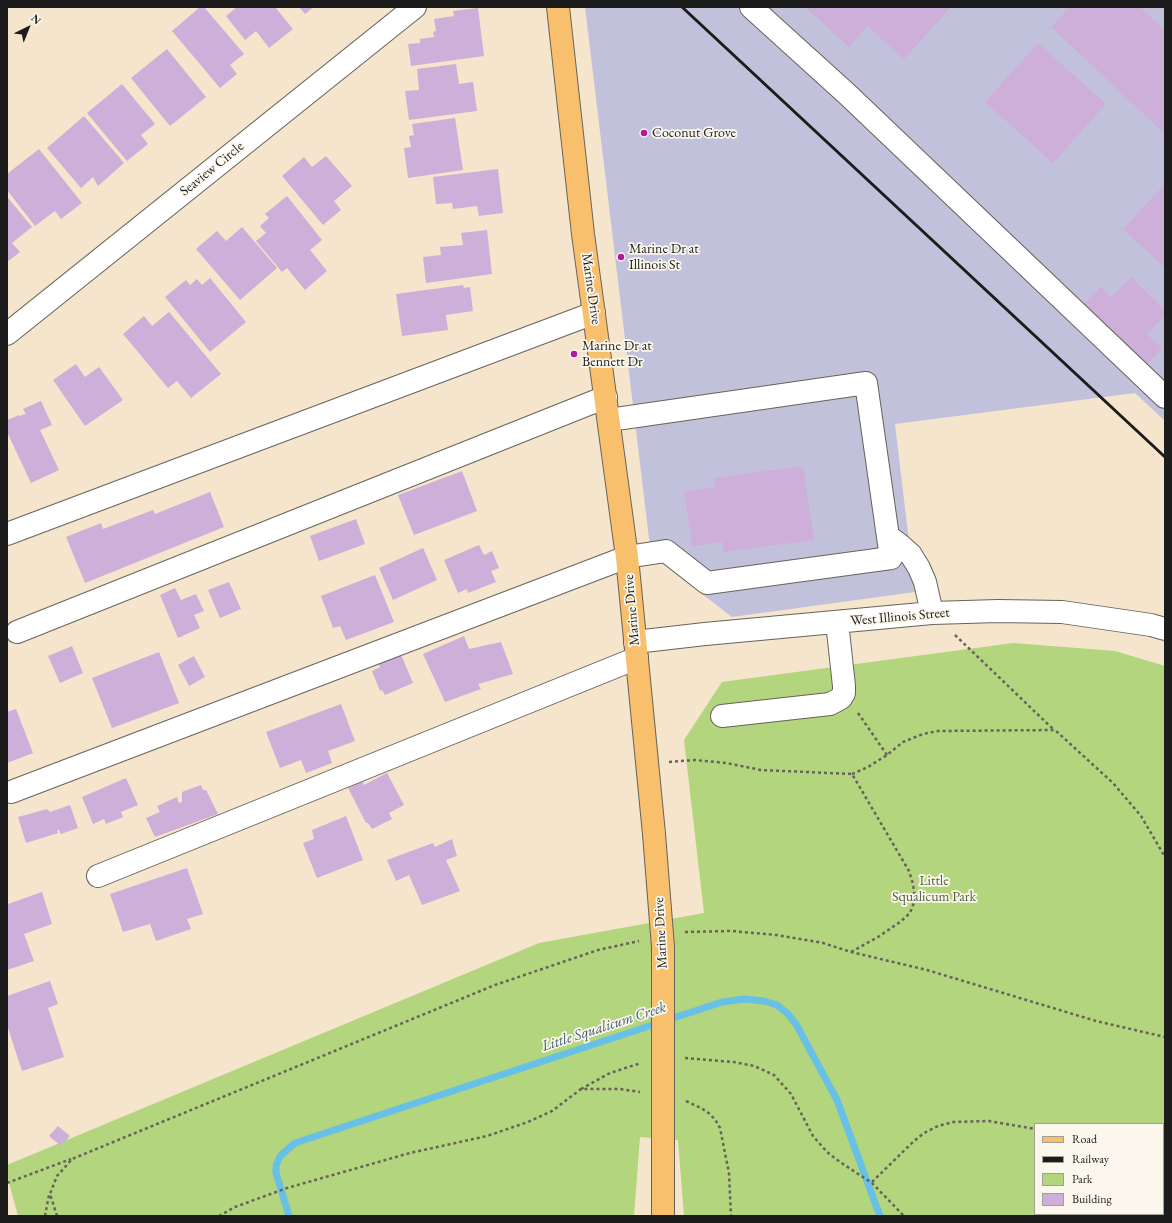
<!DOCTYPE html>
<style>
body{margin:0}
#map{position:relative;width:1172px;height:1223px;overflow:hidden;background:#f4e5cc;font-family:"EB Garamond",serif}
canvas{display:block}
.frame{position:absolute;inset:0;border:8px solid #1c1c1c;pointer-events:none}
.legend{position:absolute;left:1034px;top:1123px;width:130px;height:92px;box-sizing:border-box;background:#fbf7ec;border:1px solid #a29f99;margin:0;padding:5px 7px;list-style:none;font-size:12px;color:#1c1c1c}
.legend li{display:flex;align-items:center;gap:8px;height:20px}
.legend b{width:20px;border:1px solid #a29f99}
.north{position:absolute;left:8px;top:8px;width:40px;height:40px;-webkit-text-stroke:3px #fbf7ec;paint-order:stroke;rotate:43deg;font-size:11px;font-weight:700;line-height:16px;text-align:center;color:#1c1c1c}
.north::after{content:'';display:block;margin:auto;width:14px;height:18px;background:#1c1c1c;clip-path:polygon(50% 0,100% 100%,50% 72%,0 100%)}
</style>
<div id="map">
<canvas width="1172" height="1223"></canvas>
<div class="frame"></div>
<ul class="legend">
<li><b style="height:5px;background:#f8bf6c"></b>Road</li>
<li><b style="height:5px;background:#1c1c1c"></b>Railway</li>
<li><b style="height:11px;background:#b2d57d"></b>Park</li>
<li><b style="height:11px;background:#ceafda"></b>Building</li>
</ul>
<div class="north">N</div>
</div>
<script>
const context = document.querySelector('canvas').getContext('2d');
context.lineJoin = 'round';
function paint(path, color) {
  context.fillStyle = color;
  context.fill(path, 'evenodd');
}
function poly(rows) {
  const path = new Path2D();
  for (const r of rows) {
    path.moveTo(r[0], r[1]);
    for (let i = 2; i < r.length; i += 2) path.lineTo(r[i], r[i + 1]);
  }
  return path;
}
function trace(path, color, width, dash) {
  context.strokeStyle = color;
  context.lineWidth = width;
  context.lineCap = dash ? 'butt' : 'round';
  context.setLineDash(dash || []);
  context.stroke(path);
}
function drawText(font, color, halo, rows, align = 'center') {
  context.font = font + ' "EB Garamond",serif';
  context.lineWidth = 3.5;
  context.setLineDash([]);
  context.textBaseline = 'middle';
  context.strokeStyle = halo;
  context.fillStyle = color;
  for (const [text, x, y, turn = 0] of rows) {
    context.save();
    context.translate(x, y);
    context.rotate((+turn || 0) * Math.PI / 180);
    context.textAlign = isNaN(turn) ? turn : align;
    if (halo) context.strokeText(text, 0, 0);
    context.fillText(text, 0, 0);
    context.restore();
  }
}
paint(poly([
 [585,7,1165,7,1165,421,1135,393,895,424,915,592,732,617,651,555]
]), '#c2c1dc');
paint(poly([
 [1013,643,1115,651,1165,666,1165,1216,684,1216,678,1140,640,1137,634,1216,18,1216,7,1175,7,1165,539,943,704,913,684,740,722,682],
 [1035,1124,1163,1124,1163,1214,1035,1214]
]), '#b2d57d');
trace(poly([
 [289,1216,276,1173,276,1166,280,1156,295,1143,722,1002,745,999,764,1001,777,1005,788,1014,796,1024,837,1100,880,1216]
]), '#69c0e6', 7);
paint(poly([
 [200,7,204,7,244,54,230,65,237,74,220,88,172,31],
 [237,7,275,7,293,29,269,48,256,31,245,40,226,16],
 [299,7,314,7,305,14],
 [805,7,951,7,904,59,867,26,849,47],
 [1070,7,1140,7,1165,30,1165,134,1051,27],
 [478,8,484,56,411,66,408,44,420,43,420,39,434,37,433,32,436,31,434,19,454,16,453,11],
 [1038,43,1106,104,1053,163,985,102],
 [167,49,206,97,170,126,131,78],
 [456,64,459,84,473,82,477,111,409,120,405,91,419,90,417,69],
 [122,84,155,124,141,135,148,144,127,161,87,113],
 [84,116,124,163,98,186,93,177,81,188,47,148],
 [455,118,463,170,408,178,404,148,411,147,409,136,414,135,412,124],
 [39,149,82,203,61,219,55,211,35,226,7,190,7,174],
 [326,156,352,186,334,201,341,210,323,225,282,176,304,157,312,167],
 [498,169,503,213,479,216,477,206,453,209,452,203,436,204,433,177],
 [1165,184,1165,268,1123,229],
 [287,196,322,240,310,250,327,271,305,290,287,268,282,272,256,241,266,233,260,226,269,218,265,214],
 [7,198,8,198,32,227,12,243,20,252,7,262],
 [242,227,277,268,240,300,196,249,217,231,226,241],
 [487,230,492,274,426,283,423,257,441,255,440,247,463,245,461,233],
 [1131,277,1165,310,1165,316,1147,334,1162,349,1144,367,1082,306,1101,287,1111,297],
 [210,278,246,322,210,352,165,297,186,280,190,285,197,279,202,285],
 [463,285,464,288,470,287,473,311,446,315,448,330,402,336,396,294],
 [169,312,221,374,191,398,177,381,168,388,123,334,144,316,152,326],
 [76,364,85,377,99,367,123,400,85,426,53,380],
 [41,401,52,425,40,430,59,470,31,483,7,432,7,420,19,415,19,416,26,414,23,409],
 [803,466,814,540,724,552,722,542,692,546,684,491,715,487,714,478],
 [462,471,477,511,414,535,398,495],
 [210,492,224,527,85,583,66,537,101,523,103,529,153,510,155,514],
 [356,519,365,544,319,561,310,536],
 [479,545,484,555,492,551,499,568,491,571,496,582,468,593,467,589,458,593,444,560],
 [423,548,437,580,393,600,379,568],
 [375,575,394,622,346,640,340,626,333,628,321,596],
 [229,582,241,609,220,618,208,590],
 [175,588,181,600,196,594,204,611,194,615,200,628,178,638,160,595],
 [464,636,469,649,501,642,513,674,478,684,481,689,445,702,423,654],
 [72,646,83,673,60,683,48,656],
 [159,652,179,703,112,728,92,678],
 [400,652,413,683,385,695,382,690,380,691,372,671,380,667,377,661],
 [194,656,205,677,189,686,178,665],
 [341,704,355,741,328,751,332,763,306,773,301,760,280,768,266,732],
 [16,709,33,753,7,763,7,712],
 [387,773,404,805,389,813,392,819,372,829,368,823,366,823,348,788,362,780,364,785],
 [126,778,138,805,121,812,123,817,106,824,104,819,93,824,82,797],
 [201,785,203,790,206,790,218,814,155,837,146,818,160,812,157,806,177,797,179,803,182,802,182,792],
 [70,805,78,828,61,834,59,830,57,830,58,833,26,843,18,817,47,809,50,812],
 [346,816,363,860,317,878,303,843,314,839,312,830],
 [452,839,457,856,446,860,460,891,422,905,409,875,396,881,387,860,433,843,435,847],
 [187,868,203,914,187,919,191,929,156,941,150,924,123,932,110,894],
 [42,892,52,924,24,934,34,961,7,970,8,904],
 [50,981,58,1004,48,1008,64,1057,22,1071,7,1025,7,996],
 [58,1126,70,1136,61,1146,49,1136]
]), '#ceafda');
const minor = poly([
 [751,7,847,94,1165,397],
 [7,334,415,7],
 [7,534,594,313],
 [888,536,900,545,911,555,919,568,925,582,932,613],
 [17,632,606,397],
 [635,642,705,634,932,613,998,611,1062,612,1151,625,1165,629],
 [722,716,830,704,841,698,844,693,844,686,837,622],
 [11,792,627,557,666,551,707,583,891,558,866,383,609,420],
 [98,876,637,658]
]);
const major = poly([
 [558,7,583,234,627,557,654,834]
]);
trace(minor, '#68625a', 24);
trace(major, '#68625a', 24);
trace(poly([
 [955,635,1054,730],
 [858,713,887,755],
 [669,762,695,760,726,763,761,770,852,774,909,871,913,884,915,900,910,913,900,922,878,937,851,952],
 [852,774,868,767,887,755,903,742,923,734,938,731,1055,730,1113,783,1141,816,1165,857],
 [685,932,732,931,776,935,823,943,851,952,927,970,1096,1021,1165,1037],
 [685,1058,734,1062,754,1066,774,1075,791,1094,813,1136,827,1152,840,1162,872,1183,904,1216],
 [581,1089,610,1073,641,1063],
 [686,1101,701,1108,710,1114,716,1121,720,1128,729,1173,731,1216],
 [1163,1153,1165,1153],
 [872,1182,914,1141,924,1133,938,1126,953,1122,989,1121,1035,1129],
 [7,1183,71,1159],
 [45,1216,49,1195],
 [57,1216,50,1194,57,1176,72,1159,495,985,598,950,639,941],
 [219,1216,235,1207,287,1188,410,1153,487,1136,528,1122,552,1111,581,1089,620,1089,640,1092]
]), '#68625a', 2.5, [3, 3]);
trace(minor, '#fff', 22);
trace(major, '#f8bf6c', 22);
trace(poly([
 [682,7,1165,457]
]), '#1c1c1c', 3);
const majorBridge = poly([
 [654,834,663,947,663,1216]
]);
trace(majorBridge, '#68625a', 24, []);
trace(majorBridge, '#f8bf6c', 22);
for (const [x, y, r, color] of [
 [644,133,4,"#b5179e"],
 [621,257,4,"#b5179e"],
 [574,354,4,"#b5179e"]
]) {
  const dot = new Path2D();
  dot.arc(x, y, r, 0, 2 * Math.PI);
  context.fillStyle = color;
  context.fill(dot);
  trace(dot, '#fbf7ec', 1.5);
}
drawText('14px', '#1c1c1c', '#fbf7ec', [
 ["Coconut Grove",652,133],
 ["Marine Dr at",629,249],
 ["Illinois St",629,265],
 ["Marine Dr at",582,346],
 ["Bennett Dr",582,362]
], 'left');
drawText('14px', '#1c1c1c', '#fbf7ec', [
 ["Seaview Circle",212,169,-39],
 ["Marine Drive",591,289,82],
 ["Marine Drive",632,610,-95],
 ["West Illinois Street",900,617,-5],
 ["Marine Drive",661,933,-93]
]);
drawText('14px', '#505d3e', '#fbf7ec', [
 ["Little",934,881],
 ["Squalicum Park",934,897]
]);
drawText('italic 15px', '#3b5e6d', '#fbf7ec', [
 ["Little Squalicum Creek",604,1027,-18]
]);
</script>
